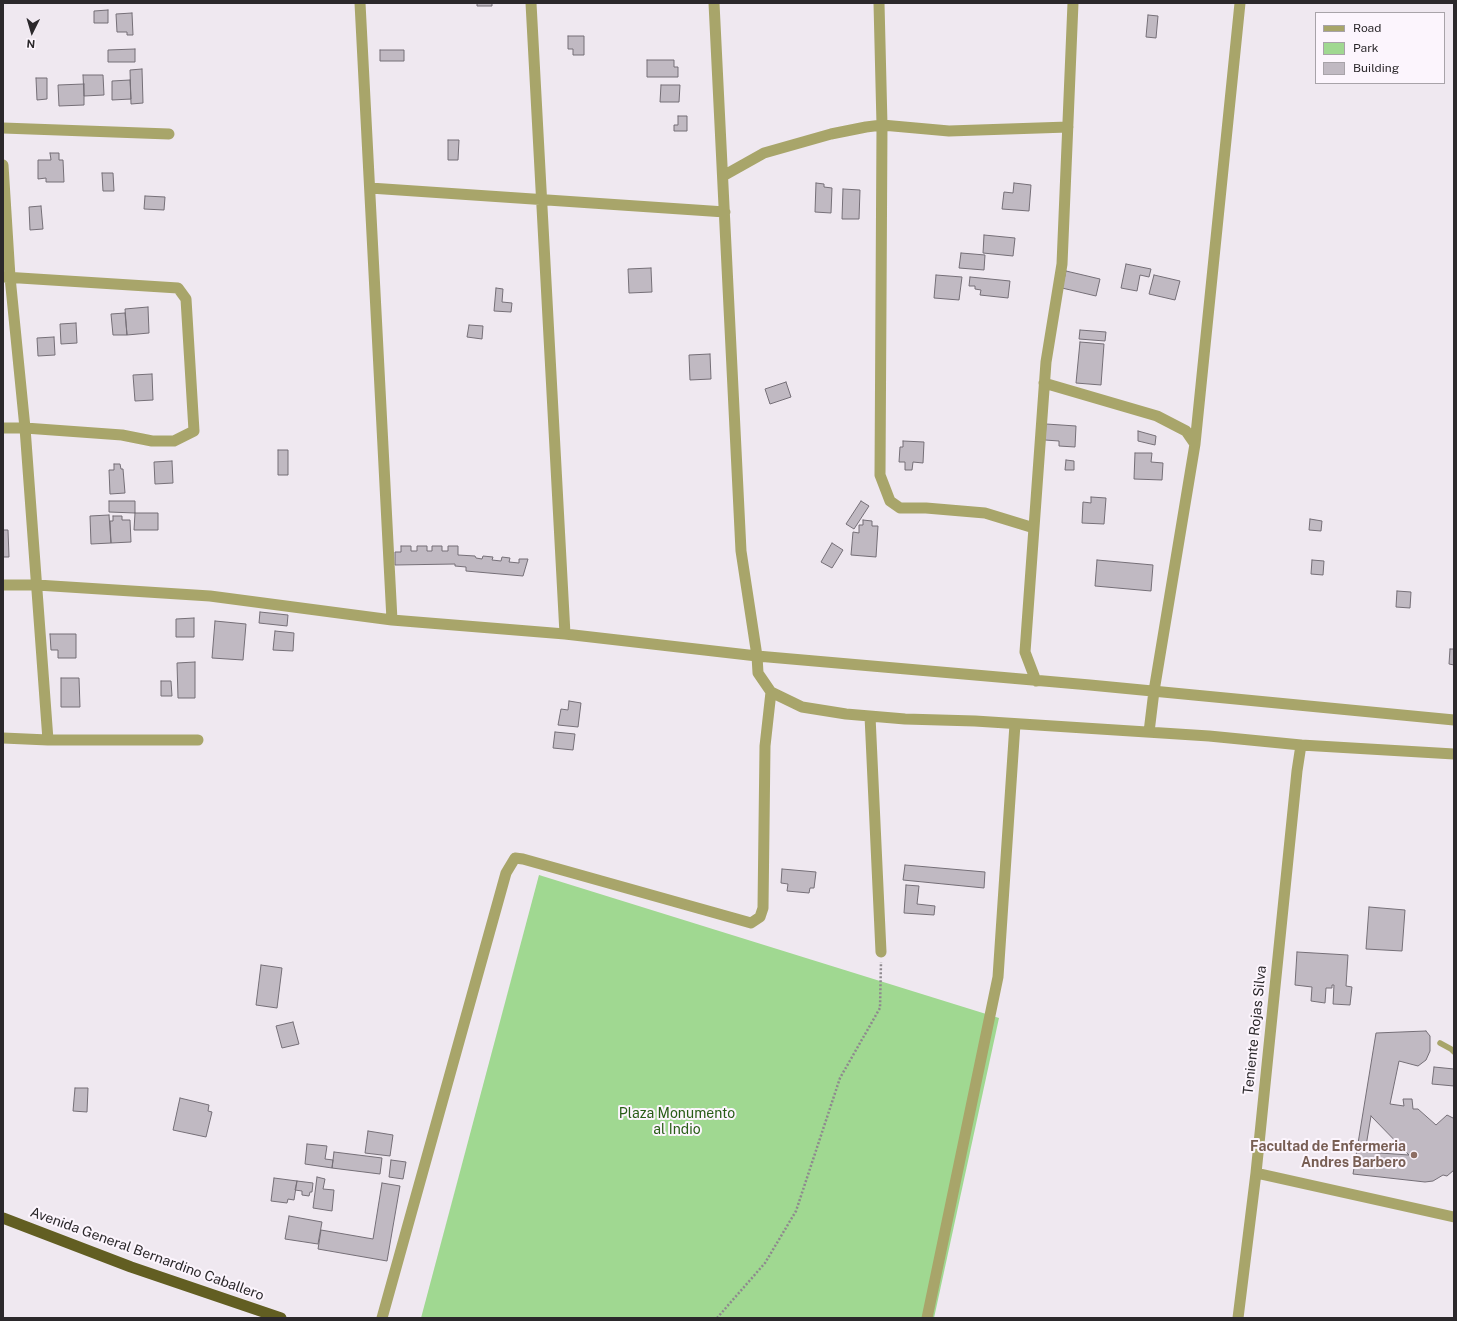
<!DOCTYPE html>
<style>
body{margin:0}
#map{position:relative;width:1457px;height:1321px;overflow:hidden;background:#efe8f0;font-family:"Public Sans",sans-serif}
canvas{display:block}
.frame{position:absolute;inset:0;border:4px solid #2b282b;pointer-events:none}
.legend{position:absolute;left:1315px;top:12px;width:130px;height:72px;box-sizing:border-box;background:#fcf5fd;border:1px solid #a8a3a9;margin:0;padding:5px 7px;list-style:none;font-size:12px;color:#2b282b}
.legend li{display:flex;align-items:center;gap:8px;height:20px}
.legend b{width:20px;border:1px solid #a8a3a9}
.north{position:absolute;left:12px;top:12px;width:40px;height:40px;-webkit-text-stroke:3px #fcf5fd;paint-order:stroke;rotate:185deg;font-size:11px;font-weight:700;line-height:16px;text-align:center;color:#2b282b}
.north::after{content:'';display:block;margin:auto;width:14px;height:18px;background:#2b282b;clip-path:polygon(50% 0,100% 100%,50% 72%,0 100%)}
</style>
<div id="map">
<canvas width="1457" height="1321"></canvas>
<div class="frame"></div>
<ul class="legend">
<li><b style="height:5px;background:#a8a56a"></b>Road</li>
<li><b style="height:11px;background:#a0d891"></b>Park</li>
<li><b style="height:11px;background:#c0b9c2"></b>Building</li>
</ul>
<div class="north">N</div>
</div>
<script>
const context = document.querySelector('canvas').getContext('2d');
context.lineJoin = 'round';
function paint(path, color) {
  context.fillStyle = color;
  context.fill(path, 'evenodd');
}
function poly(rows) {
  const path = new Path2D();
  for (const r of rows) {
    path.moveTo(r[0], r[1]);
    for (let i = 2; i < r.length; i += 2) path.lineTo(r[i], r[i + 1]);
  }
  return path;
}
function trace(path, color, width, dash) {
  context.strokeStyle = color;
  context.lineWidth = width;
  context.lineCap = dash ? 'butt' : 'round';
  context.setLineDash(dash || []);
  context.stroke(path);
}
function drawText(font, color, halo, rows, align = 'center') {
  context.font = font + ' "Public Sans",sans-serif';
  context.lineWidth = 4;
  context.setLineDash([]);
  context.textBaseline = 'middle';
  context.strokeStyle = halo;
  context.fillStyle = color;
  for (const [text, x, y, turn = 0] of rows) {
    context.save();
    context.translate(x, y);
    context.rotate((+turn || 0) * Math.PI / 180);
    context.textAlign = isNaN(turn) ? turn : align;
    if (halo) context.strokeText(text, 0, 0);
    context.fillText(text, 0, 0);
    context.restore();
  }
}
paint(poly([
 [539,875,999,1018,934,1318,421,1318]
]), '#a0d891');
const building = poly([
 [477,3,492,3,492,6,477,6,477,3],
 [108,10,108,23,94,23,94,11,108,10],
 [132,13,133,35,127,35,127,32,117,32,116,14,132,13],
 [1148,15,1158,16,1156,38,1146,37,1148,15],
 [568,36,584,36,584,55,573,55,573,49,568,49,568,36],
 [135,49,135,62,108,62,108,50,135,49],
 [380,50,404,50,404,61,380,61,380,50],
 [647,60,674,60,674,67,678,67,678,77,647,77,647,60],
 [142,69,143,103,131,104,130,70,142,69],
 [83,75,103,75,104,95,84,96,83,75],
 [36,78,47,78,47,99,37,100,36,78],
 [130,80,131,99,112,100,112,81,130,80],
 [84,84,84,105,59,106,58,85,84,84],
 [661,85,680,85,679,102,660,102,661,85],
 [678,116,687,116,687,131,674,131,674,125,678,125,678,116],
 [448,140,459,140,458,160,448,160,448,140],
 [50,153,59,153,59,160,63,160,64,182,46,182,46,178,38,179,38,160,51,160,50,153],
 [102,173,113,173,114,191,103,191,102,173],
 [816,183,824,184,824,187,832,188,831,213,815,212,816,183],
 [1014,183,1031,185,1029,211,1002,209,1004,192,1013,193,1014,183],
 [843,189,860,190,859,219,842,219,843,189],
 [145,196,165,197,164,210,144,209,145,196],
 [41,206,43,229,30,230,29,207,41,206],
 [984,235,1015,238,1013,256,983,253,984,235],
 [961,253,985,255,984,270,959,268,961,253],
 [1126,264,1151,269,1149,277,1140,275,1137,291,1121,288,1126,264],
 [651,268,652,292,629,293,628,269,651,268],
 [1066,271,1100,279,1096,296,1062,288,1066,271],
 [936,275,962,277,959,300,934,298,936,275],
 [1154,275,1180,281,1175,300,1149,294,1154,275],
 [970,277,1010,281,1008,298,980,295,981,290,975,289,975,286,969,286,970,277],
 [496,288,503,289,502,302,512,303,511,312,494,311,496,288],
 [148,307,149,333,127,335,125,309,148,307],
 [125,313,127,335,113,335,111,314,125,313],
 [76,323,77,343,61,344,60,324,76,323],
 [469,325,483,326,482,339,467,337,469,325],
 [1080,330,1106,332,1105,341,1079,339,1080,330],
 [54,337,55,355,38,356,37,338,54,337],
 [1080,342,1104,344,1101,385,1076,383,1080,342],
 [710,354,711,379,690,380,689,355,710,354],
 [152,374,153,400,135,401,133,375,152,374],
 [786,382,791,397,770,404,765,389,786,382],
 [1046,424,1076,426,1075,447,1059,446,1059,441,1045,440,1046,424],
 [1138,431,1156,436,1155,445,1138,441,1138,431],
 [903,441,924,442,923,463,913,462,912,470,905,470,905,462,899,462,900,447,903,447,903,441],
 [278,450,288,450,288,475,278,475,278,450],
 [1135,453,1152,453,1151,462,1163,463,1162,480,1134,479,1135,453],
 [1066,460,1074,461,1074,470,1065,470,1066,460],
 [172,461,173,483,155,484,154,462,172,461],
 [114,464,120,464,121,469,123,469,125,493,110,494,109,470,114,470,114,464],
 [1091,497,1106,498,1104,524,1082,523,1083,502,1091,503,1091,497],
 [109,501,135,501,135,513,109,512,109,501],
 [861,501,869,506,854,529,846,524,861,501],
 [135,513,158,513,158,530,134,530,135,513],
 [109,515,111,543,91,544,90,516,109,515],
 [113,516,122,516,122,520,130,520,131,542,111,543,110,521,113,521,113,516],
 [1310,519,1322,521,1321,531,1309,530,1310,519],
 [863,520,872,521,872,526,878,526,876,557,851,555,853,532,859,533,859,525,863,525,863,520],
 [3,530,8,530,9,557,3,557,3,530],
 [832,543,843,550,832,568,821,562,832,543],
 [401,546,411,546,411,551,417,551,417,546,427,546,427,551,432,551,432,546,442,546,442,551,448,551,448,546,458,546,458,555,475,556,476,558,482,559,483,556,493,557,492,560,501,561,502,557,510,558,509,562,519,563,519,559,528,559,523,576,466,571,466,567,455,566,455,564,395,565,395,552,401,552,401,546],
 [1097,560,1153,565,1151,591,1095,586,1097,560],
 [1312,560,1324,561,1323,575,1311,574,1312,560],
 [1397,591,1411,592,1410,608,1396,607,1397,591],
 [260,612,288,615,287,626,259,623,260,612],
 [194,618,194,637,176,637,176,619,194,618],
 [215,621,246,624,243,660,212,658,215,621],
 [275,631,294,633,293,651,273,650,275,631],
 [50,634,76,634,76,658,58,658,58,650,51,650,50,634],
 [1450,649,1454,649,1454,665,1449,664,1450,649],
 [195,662,195,698,178,698,177,663,195,662],
 [61,678,79,678,80,707,61,707,61,678],
 [161,681,171,681,172,696,161,696,161,681],
 [569,701,581,703,578,727,558,725,561,709,568,710,569,701],
 [555,732,575,734,573,750,553,748,555,732],
 [905,865,985,872,984,888,903,880,905,865],
 [782,869,816,872,814,888,810,888,809,893,787,891,788,884,781,883,782,869],
 [906,885,919,886,917,904,935,906,934,915,904,913,906,885],
 [1369,907,1405,910,1402,951,1366,949,1369,907],
 [1297,952,1348,955,1346,986,1352,987,1350,1005,1333,1004,1334,985,1332,985,1332,988,1326,988,1325,1003,1311,1001,1312,987,1295,985,1297,952],
 [261,965,282,968,277,1008,256,1005,261,965],
 [293,1022,299,1044,282,1048,276,1026,293,1022],
 [1426,1031,1430,1036,1430,1051,1426,1060,1418,1066,1399,1061,1390,1104,1404,1106,1403,1099,1412,1099,1413,1109,1418,1109,1436,1125,1447,1115,1453,1118,1454,1119,1454,1170,1447,1176,1443,1175,1433,1181,1425,1182,1353,1174,1376,1033,1426,1031],
 [1371,1116,1409,1155,1365,1152,1371,1116],
 [1434,1067,1454,1069,1454,1086,1432,1084,1434,1067],
 [75,1088,88,1088,87,1112,73,1111,75,1088],
 [180,1098,209,1105,208,1111,212,1112,206,1137,173,1130,180,1098],
 [368,1131,393,1135,390,1156,365,1153,368,1131],
 [307,1144,327,1146,325,1159,333,1160,332,1168,305,1164,307,1144],
 [334,1152,382,1158,380,1174,332,1168,334,1152],
 [391,1160,406,1162,403,1179,389,1177,391,1160],
 [317,1177,325,1179,323,1189,334,1190,332,1211,313,1208,317,1177],
 [274,1178,297,1181,294,1200,288,1199,287,1203,271,1201,274,1178],
 [297,1181,313,1183,312,1192,310,1192,309,1196,302,1195,302,1191,295,1190,297,1181],
 [382,1183,400,1186,387,1261,318,1249,321,1230,373,1239,382,1183],
 [289,1216,322,1222,318,1244,285,1239,289,1216]
]);
paint(building, '#c0b9c2');
trace(building, '#756f77', 1);
trace(poly([
 [717,1318,765,1263,796,1211,840,1078,880,1008,881,962]
]), '#8e898e', 2.5, [2, 2]);
trace(poly([
 [1440,1043,1451,1049,1454,1052]
]), '#a8a56a', 5.5);
trace(poly([
 [360,3,392,620],
 [531,3,565,634],
 [714,3,741,551,757,656,758,673,771,692,802,707,846,714,905,719,975,721,1209,736,1301,745,1454,754],
 [879,3,882,125,880,475,890,501,900,508,926,508,985,513,1034,528],
 [3,128,169,134],
 [3,165,10,277,25,428,48,740],
 [723,176,764,153,831,134,866,127,882,125,949,131,1068,127],
 [370,188,725,212],
 [1044,383,1157,416,1186,431,1195,444,1154,691,1149,732],
 [3,428,25,428,122,435,152,441,174,441,194,431,186,299,178,288,4,277],
 [1195,444,1240,3],
 [3,585,37,585,210,596,392,620,565,634,757,656,1090,685,1454,720],
 [1036,681,1025,652,1046,362,1062,264,1073,3],
 [870,716,881,952],
 [3,738,48,740,198,740],
 [1256,1173,1454,1217],
 [382,1318,506,873,515,858,523,859,751,923,760,917,763,908,765,746,771,692],
 [927,1318,998,977,1015,724],
 [1238,1318,1256,1173,1297,771,1301,745]
]), '#a8a56a', 11);
trace(poly([
 [3,1218,131,1267,281,1318]
]), '#625e22', 11);
for (const [x, y, r, color] of [
 [1414,1155,4,"#8d6e63"]
]) {
  const dot = new Path2D();
  dot.arc(x, y, r, 0, 2 * Math.PI);
  context.fillStyle = color;
  context.fill(dot);
  trace(dot, '#fcf5fd', 1.5);
}
drawText('14px', '#2b282b', '#fcf5fd', [
 ["Teniente Rojas Silva",1255,1030,-84],
 ["Avenida General Bernardino Caballero",147,1254,20]
]);
drawText('14px', '#285d16', '#fcf5fd', [
 ["Plaza Monumento",677,1114],
 ["al Indio",677,1130]
]);
drawText('bold 14px', '#785e54', '#fcf5fd', [
 ["Facultad de Enfermeria",1406,1147],
 ["Andres Barbero",1406,1163]
], 'right');
</script>
